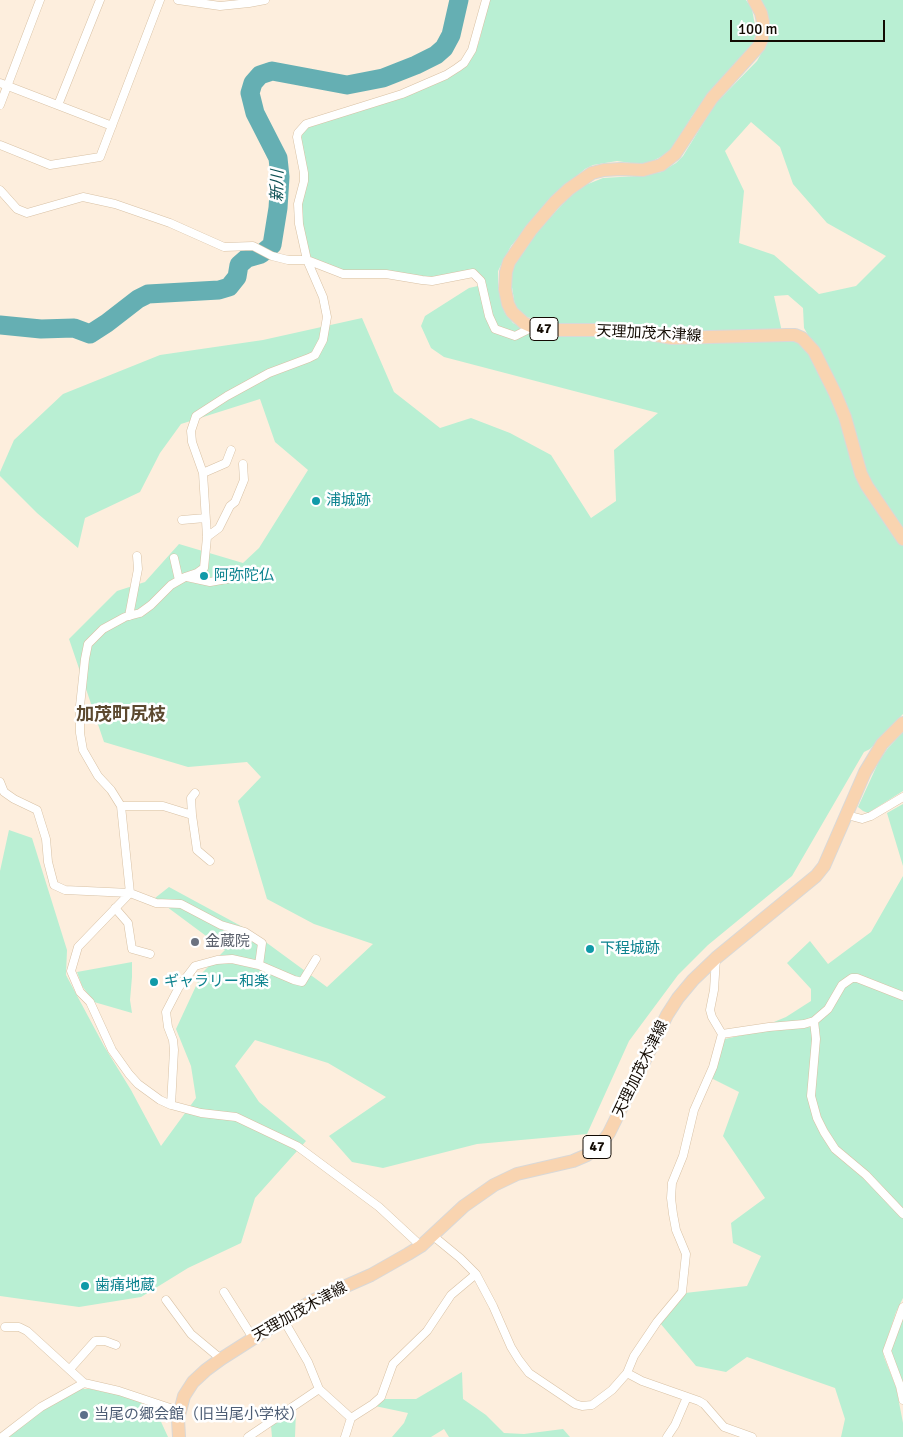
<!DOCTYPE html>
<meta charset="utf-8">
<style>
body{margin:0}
#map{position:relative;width:903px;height:1437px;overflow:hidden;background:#fdeedd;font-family:Signika,sans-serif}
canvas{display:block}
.scale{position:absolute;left:730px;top:20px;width:155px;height:22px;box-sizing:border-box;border:2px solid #130b03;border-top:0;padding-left:6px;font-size:15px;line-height:18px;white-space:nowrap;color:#130b03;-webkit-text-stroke:4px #fff;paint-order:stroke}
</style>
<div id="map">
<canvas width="903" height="1437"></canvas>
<div class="scale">100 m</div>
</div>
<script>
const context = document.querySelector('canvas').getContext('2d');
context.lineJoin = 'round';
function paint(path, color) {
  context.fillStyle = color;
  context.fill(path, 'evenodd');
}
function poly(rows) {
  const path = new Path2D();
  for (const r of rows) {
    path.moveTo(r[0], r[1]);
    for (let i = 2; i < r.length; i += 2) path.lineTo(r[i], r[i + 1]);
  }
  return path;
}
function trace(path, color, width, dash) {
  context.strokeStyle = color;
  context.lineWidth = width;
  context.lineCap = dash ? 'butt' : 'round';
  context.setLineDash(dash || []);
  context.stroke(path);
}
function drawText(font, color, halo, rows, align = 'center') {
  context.font = font + ' Signika,"Noto Sans JP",sans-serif';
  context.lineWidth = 5;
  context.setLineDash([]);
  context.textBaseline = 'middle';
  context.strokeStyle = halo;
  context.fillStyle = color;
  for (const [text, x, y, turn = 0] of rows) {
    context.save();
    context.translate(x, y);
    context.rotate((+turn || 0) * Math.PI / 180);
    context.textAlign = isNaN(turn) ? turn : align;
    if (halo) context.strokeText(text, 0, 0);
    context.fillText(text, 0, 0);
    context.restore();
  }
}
paint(poly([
 [489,0,746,0,752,9,756,31,754,41,749,51,706,97,692,116,674,146,666,154,651,162,638,164,617,161,593,165,585,169,551,198,511,246,504,259,498,271,498,283,502,305,505,313,513,323,533,333,550,336,599,335,797,339,810,352,845,429,903,544,903,714,870,749,864,752,792,876,708,945,678,975,629,1041,587,1134,477,1144,383,1168,352,1162,329,1136,386,1097,328,1063,255,1040,235,1066,259,1102,306,1141,255,1198,241,1243,188,1268,141,1297,79,1307,0,1296,0,871,9,830,32,838,67,950,66,975,104,1046,131,1090,161,1146,196,1098,191,1066,176,1029,202,973,225,950,155,898,169,887,252,932,327,987,373,944,314,924,267,899,238,801,261,777,247,762,188,767,104,742,69,639,117,591,145,582,179,544,243,563,259,548,308,470,275,442,260,399,181,424,160,453,140,492,85,518,78,548,37,513,0,476,0,472,14,440,63,394,160,355,263,340,362,318,394,392,440,428,471,418,510,433,551,455,591,518,616,501,614,450,658,413,444,357,431,348,421,326,425,316,469,288,478,286,483,278,479,274,475,271,445,277,423,279,343,272,310,259,302,223,300,135,302,130,317,122,370,108,403,97,473,55,479,42],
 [760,0,903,0,903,531,873,489,812,342,804,328,803,308,788,295,774,296,782,332,671,334,559,325,541,322,525,316,515,306,511,281,512,271,518,257,543,225,572,194,583,186,603,178,637,176,661,172,676,163,683,156,715,104,757,61,767,43,769,28,767,14],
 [751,122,780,147,793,184,827,223,886,256,856,286,819,294,774,255,739,243,744,191,725,151],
 [903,732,903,791,868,813,863,811,858,807,879,761,888,748],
 [903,804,903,866,887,813],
 [903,876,903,993,851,975,845,978,839,983,826,1007,812,1018,803,1021,769,1024,786,1017,811,1001,811,989,787,963,810,941,828,964,871,932],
 [132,962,132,977,130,1000,132,1013,94,1002,82,986,77,972],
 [852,981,857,981,903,1000,903,1209,838,1147,820,1117,814,1096,819,1039,817,1021,825,1017,830,1011,844,987],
 [811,1027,813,1040,808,1096,814,1119,864,1177,903,1218,903,1298,896,1312,883,1351,884,1357,896,1387,903,1423,903,1437,841,1437,845,1419,835,1388,747,1357,726,1372,696,1366,660,1323,685,1293,747,1286,761,1256,733,1243,731,1223,765,1198,723,1136,739,1092,711,1078,725,1039,765,1030],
 [903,1314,903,1385,890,1351],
 [462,1372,463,1399,486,1415,504,1433,524,1434,563,1429,570,1437,449,1437,444,1429,431,1437,392,1437,404,1423,408,1413,375,1406,384,1399,416,1399],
 [78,1389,91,1389,129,1397,149,1407,157,1413,168,1437,4,1437,44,1409],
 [296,1410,295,1437,272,1437,271,1426]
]), '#b9efd3');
trace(poly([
 [0,325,41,329,74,328,90,334,107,323,138,299,148,294,219,290,229,287,237,277,239,265,247,258,261,254,272,245,278,208,280,177,278,158,255,113,250,93,253,83,260,75,272,71,347,85,383,78,416,65,436,55,444,48,451,35,459,0]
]), '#65afb3', 19);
const minor = poly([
 [178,0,220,6,249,3,265,0],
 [0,83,112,126],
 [0,105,40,0],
 [58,105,100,0],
 [0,145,50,165,100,157,160,0],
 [0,190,17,209,27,213,83,197,115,204,170,223,224,247,253,246,272,256,288,260,307,260,343,274,386,274,422,280,432,281,473,273,481,281,489,316,495,329,515,336,533,327],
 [203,473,226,463,231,450],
 [182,520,205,518],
 [207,537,219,528,230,506,235,502,244,480,243,464],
 [174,558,179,580],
 [187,577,210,582,238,577],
 [129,616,138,569,137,556],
 [0,782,4,792,14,799,37,810,46,839,48,862,54,885,65,890,130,893,156,903,181,904,221,925,245,932,262,943,259,965],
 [121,806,163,806,192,815,197,850,210,861],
 [192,815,191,798,195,793],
 [847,815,862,819,871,816,903,797],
 [130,893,121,806,111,790,98,776,83,750,80,733,80,706,85,659,88,644,103,629,125,617,140,613,151,605,171,585,185,577,197,573,204,568,207,537,203,473,192,442,191,431,196,416,227,396,269,373,309,358,315,355,323,340,327,317,323,297,307,260,299,224,298,204,304,181,304,173,297,137,298,133,306,124,402,94,446,75,457,68,464,63,472,50,486,0],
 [130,893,78,947,71,971,80,992,90,1002,112,1050,129,1074,138,1084,160,1100,171,1105,201,1113,236,1117,297,1146,379,1207,421,1246],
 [115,908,128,923,132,949,150,954],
 [814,1021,816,1039,811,1096,817,1118,824,1132,835,1149,866,1175,903,1214],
 [722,1034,769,1027,804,1024,814,1021,828,1009,842,985,852,978,857,978,903,996],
 [171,1105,174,1050,173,1040,168,1027,166,1012,179,987,195,966,217,960,232,959,259,965,294,980,302,982,316,959],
 [432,1235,460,1258,476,1274,493,1306,511,1347,519,1360,529,1373,575,1404,582,1406,592,1405,612,1390,627,1373,634,1356,657,1322,682,1292,686,1254,676,1230,673,1214,671,1198,672,1183,683,1156,694,1110,713,1067,722,1034,712,1017,710,1010,714,990,716,958],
 [224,1292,253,1338],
 [166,1300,191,1334,221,1359],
 [903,1307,887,1351,900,1386,903,1400],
 [283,1319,308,1362,319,1389,351,1418,373,1404,381,1397,393,1364,427,1331,451,1295,476,1274],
 [5,1327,19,1327,27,1331,84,1383,119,1391,179,1411],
 [70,1369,95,1341,105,1341,116,1345],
 [627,1373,642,1381,699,1401,704,1404,724,1427,752,1437],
 [2,1437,41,1407,84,1383],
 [248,1437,319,1389],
 [345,1437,351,1418],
 [667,1437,675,1425,687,1397]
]);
const primary = poly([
 [754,0,761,13,763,22,762,39,759,46,712,98,675,154,661,165,643,170,621,169,604,170,592,173,569,189,555,202,531,230,509,262,506,272,505,289,508,304,512,312,524,323,533,327,553,330,628,330,672,338,787,335,795,335,802,338,814,351,835,393,845,417,861,474,867,486,903,539],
 [179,1437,178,1419,184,1396,193,1382,206,1370,221,1359,312,1301,371,1275,408,1254,421,1246,464,1206,494,1185,517,1174,573,1161,587,1155,601,1144,609,1133,667,1015,678,998,693,980,716,958,816,876,824,866,865,772,882,744,903,723]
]);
trace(minor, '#d8c1a4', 9);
trace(primary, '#d9d8d7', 14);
trace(minor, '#fff', 8);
trace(primary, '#f9d4b0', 12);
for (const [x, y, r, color] of [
 [316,501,5,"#0f9aa8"],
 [204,576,5,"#0f9aa8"],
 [195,942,5,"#6b7280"],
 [590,949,5,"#0f9aa8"],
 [154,982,5,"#0f9aa8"],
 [85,1286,5,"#0f9aa8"],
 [84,1415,5,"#5c6f8a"]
]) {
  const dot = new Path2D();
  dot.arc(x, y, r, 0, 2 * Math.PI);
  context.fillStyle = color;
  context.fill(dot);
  trace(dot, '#fff', 2);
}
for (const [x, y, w] of [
 [544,329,28],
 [597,1147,28]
]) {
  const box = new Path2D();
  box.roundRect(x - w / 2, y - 11.5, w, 23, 4);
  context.fillStyle = '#fff';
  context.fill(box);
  trace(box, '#130b03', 1);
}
drawText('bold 14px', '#130b03', null, [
 ["47",544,329],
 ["47",597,1147]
]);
drawText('15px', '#130b03', '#fff', [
 ["天理加茂木津線",649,334,3],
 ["天理加茂木津線",641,1069,-64],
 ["天理加茂木津線",300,1312,-29]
]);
drawText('15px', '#0d838f', '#fff', [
 ["浦城跡",326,501],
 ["阿弥陀仏",214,576],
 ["下程城跡",600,949],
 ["ギャラリー和楽",164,982],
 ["歯痛地蔵",95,1286]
], 'left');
drawText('15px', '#5b616d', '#fff', [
 ["金蔵院",205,942]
], 'left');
drawText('15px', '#4e5e75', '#fff', [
 ["当尾の郷会館（旧当尾小学校）",94,1415]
], 'left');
drawText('italic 16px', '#0c5053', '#fff', [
 ["新川",278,186,-89]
]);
drawText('bold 18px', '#5c492f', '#fff', [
 ["加茂町尻枝",121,715]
]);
</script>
